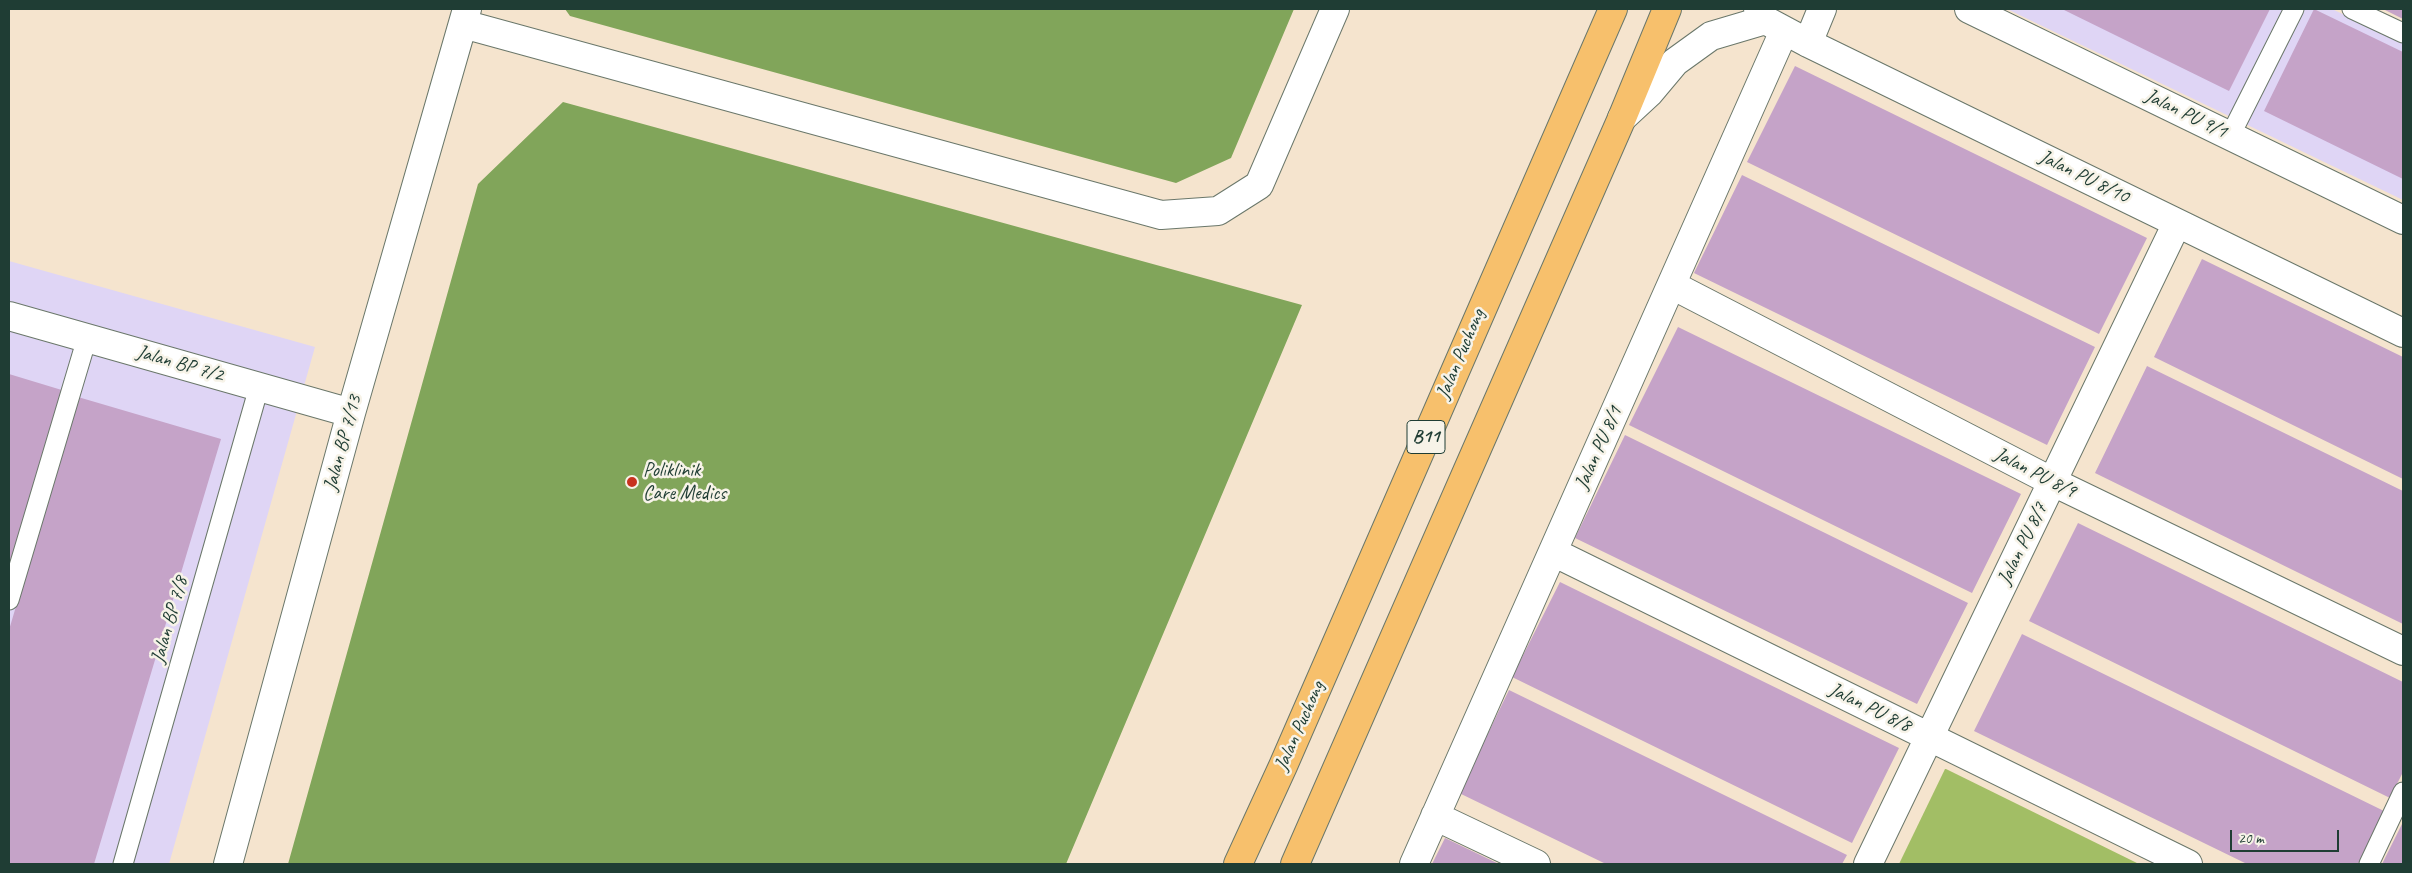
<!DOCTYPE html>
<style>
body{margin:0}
#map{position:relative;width:2412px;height:873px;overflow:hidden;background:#f5e4ce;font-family:Caveat,sans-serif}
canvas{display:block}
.frame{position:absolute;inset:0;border:10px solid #1f3d34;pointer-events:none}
.scale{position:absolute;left:2230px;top:830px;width:109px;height:22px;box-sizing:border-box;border:2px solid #1f3d34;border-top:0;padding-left:6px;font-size:15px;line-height:18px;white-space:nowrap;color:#1f3d34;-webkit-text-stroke:4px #f7f3e8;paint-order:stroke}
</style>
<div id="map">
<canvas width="2412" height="873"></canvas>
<div class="frame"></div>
<div class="scale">20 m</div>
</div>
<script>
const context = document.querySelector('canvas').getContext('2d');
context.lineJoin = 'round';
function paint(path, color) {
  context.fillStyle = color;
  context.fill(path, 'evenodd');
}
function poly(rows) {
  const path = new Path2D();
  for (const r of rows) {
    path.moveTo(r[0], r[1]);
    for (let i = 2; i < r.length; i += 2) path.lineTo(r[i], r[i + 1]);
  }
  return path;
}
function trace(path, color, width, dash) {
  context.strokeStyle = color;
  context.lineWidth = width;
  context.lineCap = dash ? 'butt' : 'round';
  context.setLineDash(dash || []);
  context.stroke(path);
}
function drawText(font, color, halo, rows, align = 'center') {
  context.font = font + ' Caveat,sans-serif';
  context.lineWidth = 5;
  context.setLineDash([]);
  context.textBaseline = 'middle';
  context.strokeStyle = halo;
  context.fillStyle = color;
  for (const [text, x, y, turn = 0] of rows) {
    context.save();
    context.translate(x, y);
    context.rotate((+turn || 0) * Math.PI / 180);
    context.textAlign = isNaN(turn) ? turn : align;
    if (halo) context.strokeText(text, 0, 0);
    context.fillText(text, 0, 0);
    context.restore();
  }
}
paint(poly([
 [2007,9,2332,9,2403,43,2403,200],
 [9,261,315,347,169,864,9,864]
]), '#dfd5f5');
paint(poly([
 [1945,769,1946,769,2139,864,1899,864]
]), '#a2be65');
paint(poly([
 [565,9,1294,9,1231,158,1176,183,570,16],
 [563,102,1302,305,1066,864,288,864,478,184]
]), '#81a55a');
paint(poly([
 [2062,9,2270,9,2229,91],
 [2314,9,2403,52,2403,179,2264,111],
 [2383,9,2403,9,2403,19],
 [1795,66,2147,238,2099,334,1747,162],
 [1742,175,2095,347,2047,445,1694,273],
 [2202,259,2403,357,2403,479,2154,357],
 [1678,327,2021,494,1972,593,1629,425],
 [2147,366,2403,491,2403,624,2095,473],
 [9,374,65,391,9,577],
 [78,397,221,439,94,864,9,864,9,630],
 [1625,435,1968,603,1917,704,1575,538],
 [2078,523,2403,682,2403,772,2390,798,2029,621],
 [1560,582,1899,748,1852,843,1512,677],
 [2022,634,2384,811,2358,864,2247,864,1974,731],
 [1509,690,1847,855,1842,864,1606,864,1459,793],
 [2403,822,2403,864,2382,864],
 [1445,838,1499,864,1432,864]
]), '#c5a3c8');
const service = poly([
 [2352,9,2403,33],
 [2230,136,2294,9],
 [9,600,87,338],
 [123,864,259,387],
 [2369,864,2403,792]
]);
const minor = poly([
 [1758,9,1765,20,1808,43,2403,333],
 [1969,9,2403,220],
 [463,24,1161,215,1218,211,1259,185,1335,9],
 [1808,43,1822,9],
 [1622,118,1649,93,1675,62,1711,36,1765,20],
 [1672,285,2053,482,2403,651],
 [9,316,351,413],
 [1553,552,2188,864],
 [1435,816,1536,864],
 [228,864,351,413,467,9],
 [1414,864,1784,31],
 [1868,864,2177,223]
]);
const primary = poly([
 [1238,864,1283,766,1613,9],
 [1295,864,1622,118,1667,9]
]);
trace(service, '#6a776a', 21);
trace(minor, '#6a776a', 30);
trace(primary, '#6a776a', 30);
trace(service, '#fff', 19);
trace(minor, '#fff', 28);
trace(primary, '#f7c06c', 28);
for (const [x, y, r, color] of [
 [632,482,6,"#c8321e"]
]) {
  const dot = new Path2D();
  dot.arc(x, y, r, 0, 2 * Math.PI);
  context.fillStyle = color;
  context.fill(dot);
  trace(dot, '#f7f3e8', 2);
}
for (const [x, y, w] of [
 [1426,437,38]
]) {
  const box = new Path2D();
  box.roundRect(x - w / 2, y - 16.5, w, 33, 4);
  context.fillStyle = '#f7f3e8';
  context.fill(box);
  trace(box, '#1f3d34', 1);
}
drawText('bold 19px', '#1f3d34', null, [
 ["B11",1426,437]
]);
drawText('20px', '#1f3d34', '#f7f3e8', [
 ["Jalan PU 9/1",2186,114,26],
 ["Jalan PU 8/10",2084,177,26],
 ["Jalan Puchong",1461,354,-67],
 ["Jalan BP 7/2",180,364,16],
 ["Jalan BP 7/13",343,443,-75],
 ["Jalan PU 8/1",1599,448,-66],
 ["Jalan PU 8/9",2035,473,27],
 ["Jalan PU 8/7",2023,544,-64],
 ["Jalan BP 7/8",170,620,-74],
 ["Jalan PU 8/8",1870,708,26],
 ["Jalan Puchong",1300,726,-66]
]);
drawText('20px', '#1f3d34', '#f7f3e8', [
 ["Poliklinik",643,471],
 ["Care Medics",643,494]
], 'left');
</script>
